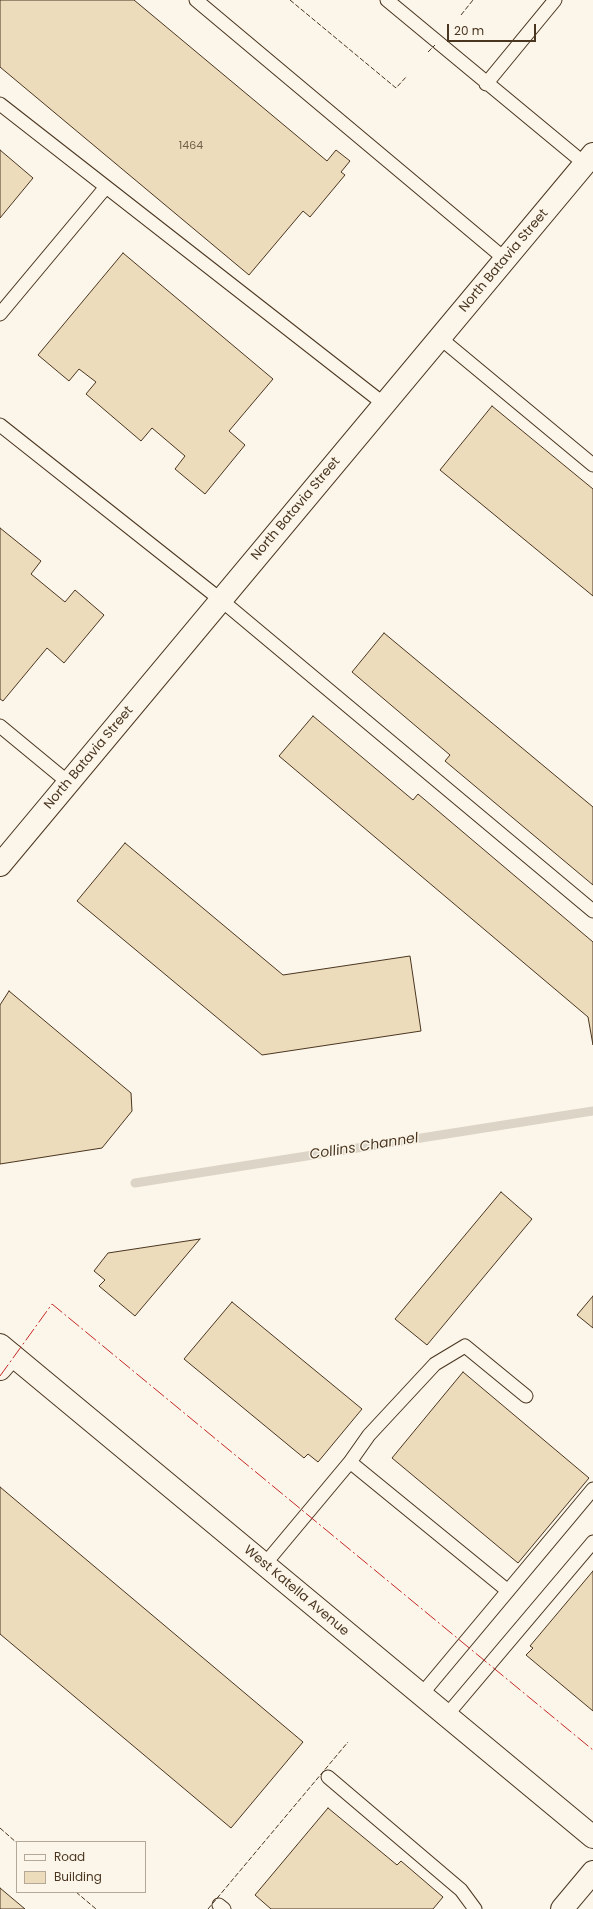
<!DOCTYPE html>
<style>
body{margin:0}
#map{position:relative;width:593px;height:1909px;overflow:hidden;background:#fbf6e9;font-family:Poppins,sans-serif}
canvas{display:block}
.legend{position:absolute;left:16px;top:1841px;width:130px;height:52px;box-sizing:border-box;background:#fbf6e9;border:1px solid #b4a999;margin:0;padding:5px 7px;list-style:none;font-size:12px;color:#4a3520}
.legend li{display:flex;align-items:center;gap:8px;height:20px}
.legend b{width:20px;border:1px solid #b4a999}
.scale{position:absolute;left:447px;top:24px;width:89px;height:18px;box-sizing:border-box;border:2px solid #4a3520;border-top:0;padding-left:5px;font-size:12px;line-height:14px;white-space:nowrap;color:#4a3520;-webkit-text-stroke:3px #fbf6e9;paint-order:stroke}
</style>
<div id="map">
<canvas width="593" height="1909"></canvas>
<ul class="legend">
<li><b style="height:5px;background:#fbf6e9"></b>Road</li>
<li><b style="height:11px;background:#ecdcbc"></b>Building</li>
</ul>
<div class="scale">20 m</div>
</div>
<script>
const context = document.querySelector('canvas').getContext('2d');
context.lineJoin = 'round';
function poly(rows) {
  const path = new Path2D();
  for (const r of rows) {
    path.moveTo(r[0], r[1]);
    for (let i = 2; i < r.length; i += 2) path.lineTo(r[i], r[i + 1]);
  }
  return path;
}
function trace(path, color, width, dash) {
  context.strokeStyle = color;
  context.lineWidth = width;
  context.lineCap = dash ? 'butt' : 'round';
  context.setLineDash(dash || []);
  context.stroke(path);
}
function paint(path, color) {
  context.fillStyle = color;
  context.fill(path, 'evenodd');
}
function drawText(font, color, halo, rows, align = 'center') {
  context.font = font + ' Poppins,sans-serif';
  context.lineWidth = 3;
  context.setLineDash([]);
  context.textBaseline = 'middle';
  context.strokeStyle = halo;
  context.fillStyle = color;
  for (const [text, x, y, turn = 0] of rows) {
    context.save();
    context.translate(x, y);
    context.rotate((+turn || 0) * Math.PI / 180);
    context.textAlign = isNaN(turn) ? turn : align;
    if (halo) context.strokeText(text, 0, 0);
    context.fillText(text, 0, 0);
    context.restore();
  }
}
trace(poly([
 [135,1183,593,1111]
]), '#dcd4c6', 9);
const building = poly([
 [0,0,134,0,327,161,336,150,350,161,341,172,345,175,310,217,303,211,249,275,0,67,0,0],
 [0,150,33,178,0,218,0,150],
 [123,253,273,379,229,431,245,445,205,494,175,469,185,456,152,428,141,441,86,394,96,382,79,369,69,381,38,355,123,253],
 [492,406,593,489,593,596,440,470,492,406],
 [0,528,41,561,31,574,65,602,75,590,104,615,64,663,47,648,3,701,0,699,0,528],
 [384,633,593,807,593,885,445,761,450,755,352,672,384,633],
 [313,716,413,800,418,794,593,942,593,1045,588,1017,279,756,313,716],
 [125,843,283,975,410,956,421,1031,262,1055,77,901,125,843],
 [9,991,131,1093,132,1111,102,1148,0,1164,0,1005,9,991],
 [501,1192,532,1219,427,1345,395,1319,501,1192],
 [200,1239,135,1316,99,1286,105,1280,94,1271,108,1253,200,1239],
 [593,1296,593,1328,577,1315,593,1296],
 [232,1302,362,1409,318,1462,308,1454,304,1458,184,1359,232,1302],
 [463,1372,589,1478,518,1563,392,1458,463,1372],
 [0,1487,303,1742,231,1828,0,1634,0,1487],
 [593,1571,593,1711,526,1655,533,1648,530,1646,593,1571],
 [328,1808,397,1865,401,1861,443,1897,433,1909,271,1909,255,1895,328,1808],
 [0,1888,25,1909,0,1909,0,1888]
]);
paint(building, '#ecdcbc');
trace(building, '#4a3520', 1);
const service = poly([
 [196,0,505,259],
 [387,0,585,164],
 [486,84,555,0],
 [0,104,384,404],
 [0,314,106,187],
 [440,338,593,465],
 [0,425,221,600,593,911],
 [0,726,69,783],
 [350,1462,369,1435,435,1364,465,1346,526,1396],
 [264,1565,350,1462,508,1591],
 [421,1695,593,1489],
 [446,1716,593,1542],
 [328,1777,461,1890,475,1909],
 [219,1905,224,1909]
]);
const minor = poly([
 [562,1909,593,1872]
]);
const tertiary = poly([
 [0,865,593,154],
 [0,1369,12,1355]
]);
const primary = poly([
 [0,1345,593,1837]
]);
trace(service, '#4a3520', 15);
trace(minor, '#4a3520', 24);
trace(tertiary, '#4a3520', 24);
trace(primary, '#4a3520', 24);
trace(service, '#fbf6e9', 13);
trace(minor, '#fbf6e9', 22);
trace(tertiary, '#fbf6e9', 22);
trace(primary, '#fbf6e9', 22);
trace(poly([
 [290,0,396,88,407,76],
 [461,15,473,0],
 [428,52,435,45],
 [0,1828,17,1843],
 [76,1892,96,1909],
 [208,1909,348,1742]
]), '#4a3520', 1, [5, 2]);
trace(poly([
 [0,1376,52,1304,593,1750]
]), '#c62828', 1, [14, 3, 2, 3]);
drawText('11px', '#725f47', null, [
 ["1464",191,146]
]);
drawText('13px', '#4a3520', '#fbf6e9', [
 ["North Batavia Street",504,261,-50],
 ["North Batavia Street",296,509,-50],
 ["North Batavia Street",89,758,-50],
 ["West Katella Avenue",296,1591,40]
]);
drawText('italic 14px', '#4a3520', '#fbf6e9', [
 ["Collins Channel",364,1147,-9]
]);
</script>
